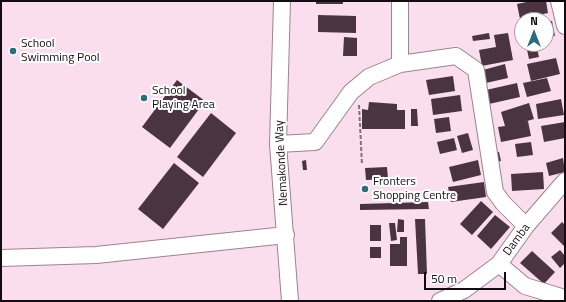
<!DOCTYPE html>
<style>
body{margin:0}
#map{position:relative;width:566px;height:302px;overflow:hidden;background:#fbdeee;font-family:"Titillium Web",sans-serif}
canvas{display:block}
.frame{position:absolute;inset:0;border:2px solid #140b10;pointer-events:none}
.north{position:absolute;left:514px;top:12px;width:40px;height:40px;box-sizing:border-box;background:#fff;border:1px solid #a19d9f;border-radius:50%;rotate:0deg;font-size:11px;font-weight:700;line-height:16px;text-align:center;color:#140b10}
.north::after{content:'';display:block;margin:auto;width:14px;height:18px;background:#2a6b7e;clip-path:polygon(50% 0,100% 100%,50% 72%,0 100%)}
.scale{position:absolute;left:424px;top:272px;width:82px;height:18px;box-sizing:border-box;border:2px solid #140b10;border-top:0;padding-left:5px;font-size:12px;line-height:14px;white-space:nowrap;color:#140b10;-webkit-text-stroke:3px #fff;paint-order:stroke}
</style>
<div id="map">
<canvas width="566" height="302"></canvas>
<div class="frame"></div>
<div class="north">N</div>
<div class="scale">50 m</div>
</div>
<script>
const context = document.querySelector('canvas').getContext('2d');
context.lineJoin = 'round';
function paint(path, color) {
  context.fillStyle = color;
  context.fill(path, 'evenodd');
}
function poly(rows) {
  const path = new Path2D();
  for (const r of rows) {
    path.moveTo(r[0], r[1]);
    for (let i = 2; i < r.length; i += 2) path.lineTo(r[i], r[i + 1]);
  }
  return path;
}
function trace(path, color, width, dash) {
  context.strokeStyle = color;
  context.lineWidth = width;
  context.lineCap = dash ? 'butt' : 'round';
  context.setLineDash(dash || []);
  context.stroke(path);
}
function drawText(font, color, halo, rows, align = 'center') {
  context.font = font + ' "Titillium Web",sans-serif';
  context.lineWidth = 4;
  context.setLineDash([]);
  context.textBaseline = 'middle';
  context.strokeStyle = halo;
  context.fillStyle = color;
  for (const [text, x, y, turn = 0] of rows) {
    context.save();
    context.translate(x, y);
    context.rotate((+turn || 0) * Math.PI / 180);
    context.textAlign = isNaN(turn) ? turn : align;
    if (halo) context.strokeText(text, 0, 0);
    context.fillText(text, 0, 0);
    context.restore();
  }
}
paint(poly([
 [316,1,343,1,343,4,316,4],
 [531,1,546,1,548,13,520,19,517,4],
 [318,15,356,16,356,33,318,32],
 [552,21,555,36,546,37,546,22],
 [489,33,490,39,473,41,472,36],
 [508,33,513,60,482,66,479,50,496,47,494,35],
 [344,37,357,38,357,56,343,56],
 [536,44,539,57,529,59,526,45],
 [556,58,560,74,531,81,527,64],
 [505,64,508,78,486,83,483,70],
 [453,76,455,91,429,95,426,80],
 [547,78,551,91,527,97,523,83],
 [177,80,205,101,170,148,142,127],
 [517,83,520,97,489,104,486,90],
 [460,95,462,111,433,115,431,99],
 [561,99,564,115,538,119,536,104],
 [369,102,397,104,397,110,405,110,405,129,362,129,362,109,368,110],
 [529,103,534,119,524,122,528,121,531,136,501,142,498,127,505,126,501,112],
 [411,109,417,109,418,126,411,126],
 [211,113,236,133,203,177,177,157],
 [449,117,451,131,436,133,434,119],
 [565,122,565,138,544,142,541,126],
 [468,133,473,150,462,153,457,136],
 [454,138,457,150,440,154,437,142],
 [531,142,533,155,517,157,515,144],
 [499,152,501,161,496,162,494,153],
 [563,158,565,172,549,176,546,163],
 [306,160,307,170,303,170,302,161],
 [478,160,481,175,453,182,449,167],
 [174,163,199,183,163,229,138,209],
 [387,167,388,179,366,180,365,168],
 [543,172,544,189,512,191,511,174],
 [484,182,486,197,451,202,448,187],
 [381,193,415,193,415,199,381,199],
 [481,201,493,212,472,235,460,224],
 [428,202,429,209,360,210,360,204],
 [495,215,510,227,491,249,477,236],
 [398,219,404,220,404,232,397,232],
 [415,219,425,219,427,274,418,274],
 [562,222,565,225,565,247,551,233],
 [389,223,395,223,397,240,391,241],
 [370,225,381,225,381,241,370,241],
 [400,237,407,237,407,266,390,266,390,244,400,244],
 [370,247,381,247,381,258,370,258],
 [560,250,565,256,565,263,560,268,551,257],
 [532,251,555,272,544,284,520,263]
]), '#4b3441');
const minor = poly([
 [282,1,278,144,290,301],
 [559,1,565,26],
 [400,64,400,1],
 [278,144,315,142,351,92,369,77,400,64,456,56,476,70,495,192,503,203,526,226],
 [1,258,96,255,286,235],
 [499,264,525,286,565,298],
 [440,301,464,290,499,264,526,226,565,181]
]);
trace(minor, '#9c8391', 18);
trace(poly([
 [359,105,362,165]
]), '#83707a', 2, [4, 2]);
trace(minor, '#fff', 16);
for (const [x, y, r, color] of [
 [13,51,4,"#2a6b7e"],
 [144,98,4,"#2a6b7e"],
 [365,189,4,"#2a6b7e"]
]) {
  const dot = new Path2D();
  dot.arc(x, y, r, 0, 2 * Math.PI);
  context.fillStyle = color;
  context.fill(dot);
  trace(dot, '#fff', 1.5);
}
drawText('12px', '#140b10', '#fff', [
 ["School",21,44],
 ["Swimming Pool",21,58],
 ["School",152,91],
 ["Playing Area",152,105],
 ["Fronters",373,182],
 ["Shopping Centre",373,196]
], 'left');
drawText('12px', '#140b10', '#fff', [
 ["Nemakonde Way",282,163,-93],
 ["Damba",517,240,-54]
]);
</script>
